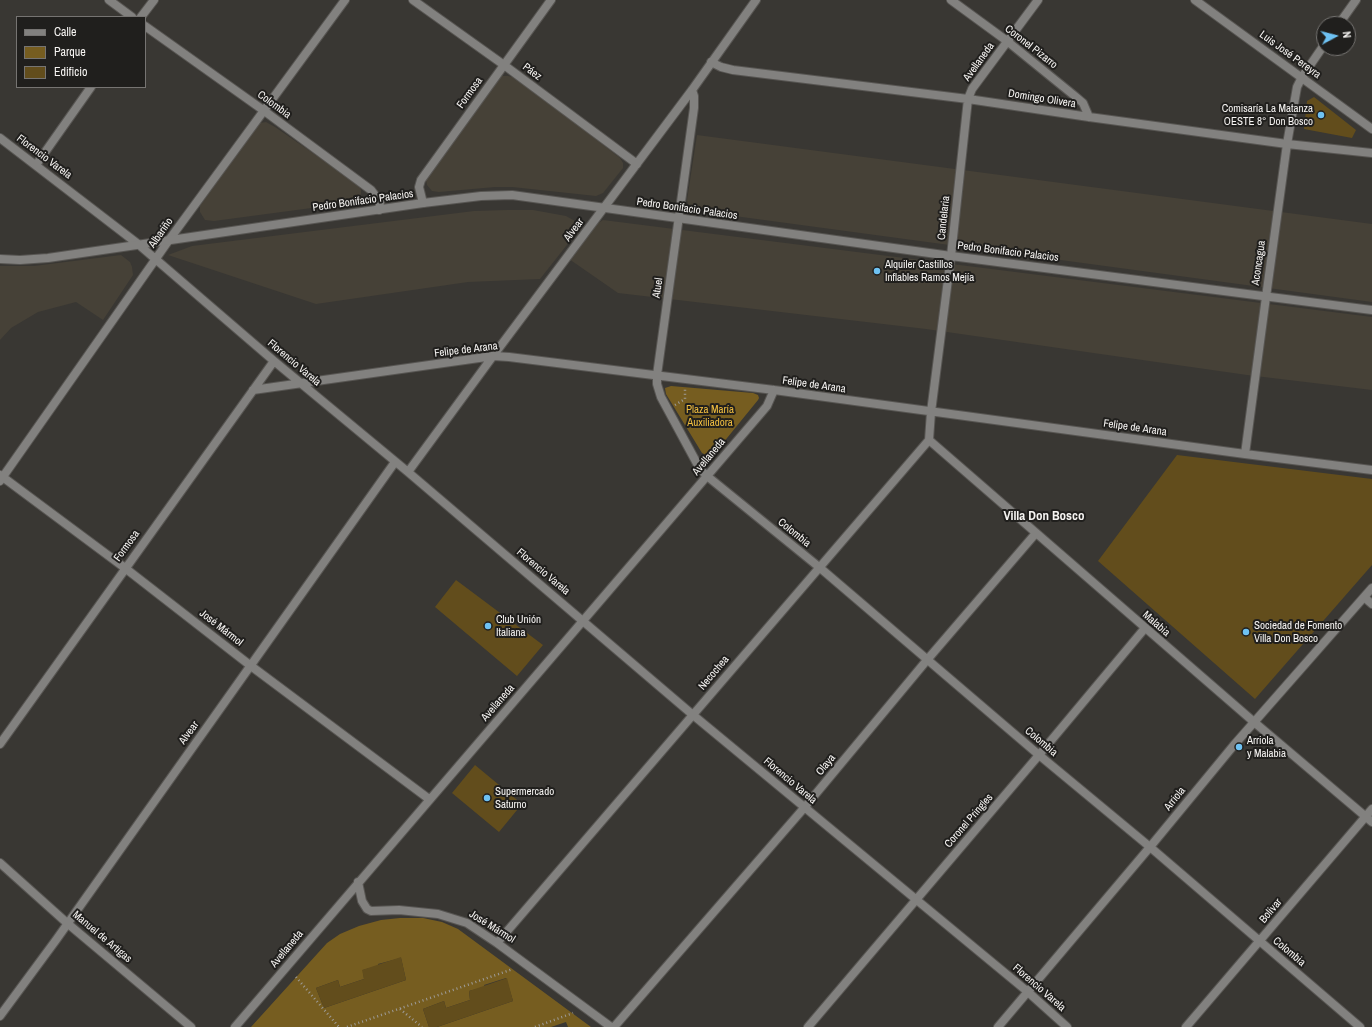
<!DOCTYPE html>
<meta charset="utf-8">
<style>
body{margin:0}
#map{position:relative;width:1372px;height:1027px;overflow:hidden;background:#393733;font-family:"Archivo Narrow",sans-serif}
canvas{display:block}
.legend{position:absolute;left:16px;top:16px;width:130px;height:72px;box-sizing:border-box;background:#201f1d;border:1px solid #767472;margin:0;padding:5px 7px;list-style:none;font-size:12px;color:#f6f4f2}
.legend li{display:flex;align-items:center;gap:8px;height:20px}
.legend b{width:20px;border:1px solid #767472}
.north{position:absolute;left:1316px;top:16px;width:40px;height:40px;box-sizing:border-box;background:#201f1d;border:1px solid #767472;border-radius:50%;rotate:83deg;font-size:11px;font-weight:700;line-height:16px;text-align:center;color:#f6f4f2}
.north::after{content:'';display:block;margin:auto;width:14px;height:18px;background:#6ec2f3;clip-path:polygon(50% 0,100% 100%,50% 72%,0 100%)}
</style>
<div id="map">
<canvas width="1372" height="1027"></canvas>
<ul class="legend">
<li><b style="height:5px;background:#82817f"></b>Calle</li>
<li><b style="height:11px;background:#765d20"></b>Parque</li>
<li><b style="height:11px;background:#624d1c"></b>Edificio</li>
</ul>
<div class="north">N</div>
</div>
<script>
const context = document.querySelector('canvas').getContext('2d');
context.lineJoin = 'round';
function paint(path, color) {
  context.fillStyle = color;
  context.fill(path, 'evenodd');
}
function poly(rows) {
  const path = new Path2D();
  for (const r of rows) {
    path.moveTo(r[0], r[1]);
    for (let i = 2; i < r.length; i += 2) path.lineTo(r[i], r[i + 1]);
  }
  return path;
}
function trace(path, color, width, dash) {
  context.strokeStyle = color;
  context.lineWidth = width;
  context.lineCap = dash ? 'butt' : 'round';
  context.setLineDash(dash || []);
  context.stroke(path);
}
function drawText(font, color, halo, rows, align = 'center') {
  context.font = font + ' "Archivo Narrow",sans-serif';
  context.lineWidth = 4;
  context.setLineDash([]);
  context.textBaseline = 'middle';
  context.strokeStyle = halo;
  context.fillStyle = color;
  for (const [text, x, y, turn = 0] of rows) {
    context.save();
    context.translate(x, y);
    context.rotate((+turn || 0) * Math.PI / 180);
    context.textAlign = isNaN(turn) ? turn : align;
    if (halo) context.strokeText(text, 0, 0);
    context.fillText(text, 0, 0);
    context.restore();
  }
}
paint(poly([
 [500,76,508,76,517,78,620,158,623,163,623,168,603,193,596,196,512,187,495,187,439,192,432,191,427,185,426,179],
 [266,122,275,127,358,184,361,190,361,194,356,200,349,203,214,221,205,220,200,212,200,206,256,126,260,123],
 [697,135,1372,224,1372,302,690,210,687,200],
 [507,210,533,210,566,216,575,221,576,227,574,236,540,279,468,282,316,304,168,255,192,246,474,211],
 [603,220,1372,317,1372,390,1247,375,926,329,618,293,569,259,598,223],
 [121,255,130,262,132,267,133,275,103,320,76,302,38,312,11,328,0,340,0,266,34,266]
]), '#464137');
paint(poly([
 [671,386,753,393,758,395,759,398,758,400,714,454,708,456,702,453,666,394,665,388],
 [400,918,423,918,442,922,458,929,591,1027,568,1027,566,1022,551,1027,437,1027,513,1001,506,978,484,985,487,993,478,995,477,989,469,991,470,1000,446,1008,444,1001,423,1009,429,1027,251,1027,327,943,340,934,359,926,381,920],
 [401,958,406,980,324,1008,316,988,338,980,340,987,364,979,363,970,370,968,372,974,380,972,378,964]
]), '#765d20');
paint(poly([
 [1314,97,1356,130,1352,138,1304,129,1307,101],
 [1177,455,1372,479,1372,565,1255,699,1098,561],
 [456,580,543,645,517,676,435,607],
 [475,765,522,804,499,832,452,793],
 [401,957,406,980,324,1008,316,988,338,980,340,987,364,979,362,970],
 [507,978,513,1001,437,1027,429,1027,423,1009,444,1001,446,1008,470,1000,469,991]
]), '#624d1c');
const minor = poly([
 [109,0,132,17],
 [413,0,504,65,637,164],
 [951,0,1007,41,1076,97,1083,103,1089,117],
 [1195,0,1372,129],
 [141,17,154,0],
 [1339,24,1356,0],
 [145,26,263,110,371,190,380,202,379,210],
 [711,62,721,67,733,70,968,99,1089,117,1287,144,1372,153],
 [692,90,694,96,694,108,657,375,657,384,661,397,700,469,707,476,819,567,1039,755,1150,847,1360,1027],
 [0,138,138,244,274,361,408,472,693,715,1028,992,1067,1027],
 [36,165,91,87],
 [423,203,419,187,421,180,551,0],
 [253,390,493,356,509,357,774,390,1245,454,1372,470],
 [929,440,1254,722,1372,822],
 [1245,454,1266,297,1287,144,1297,87,1302,77,1324,45],
 [408,472,493,356,692,90,756,0],
 [0,475,125,568,251,666,429,799],
 [0,481,169,240,345,0],
 [1364,597,1372,604],
 [0,744,274,361],
 [0,863,67,923,191,1027],
 [358,882,362,901,367,909,371,911,399,910,438,914,467,923,497,943,611,1027],
 [497,943,929,440,931,412,951,256,968,99,972,89,1038,0],
 [0,1016,56,940,395,462],
 [235,1027,767,406,774,390],
 [614,1027,804,808,927,660,1036,533],
 [808,1027,1039,755,1145,628],
 [998,1027,1150,847,1234,745,1372,588],
 [1186,1027,1372,809]
]);
const tertiary = poly([
 [0,259,20,260,48,258,423,203,481,196,512,195,951,256,1372,310]
]);
trace(minor, '#575552', 10);
trace(tertiary, '#575552', 10);
trace(poly([
 [675,405,685,399,685,388],
 [296,977,339,1027],
 [400,1009,422,1027],
 [347,1027,513,969],
 [535,1027,573,1013]
]), '#9e9c99', 2.5, [1, 3]);
trace(minor, '#82817f', 8);
trace(tertiary, '#82817f', 8);
for (const [x, y, r, color] of [
 [1321,115,4,"#6ec2f3"],
 [877,271,4,"#6ec2f3"],
 [488,626,4,"#6ec2f3"],
 [1246,632,4,"#6ec2f3"],
 [1239,747,4,"#6ec2f3"],
 [487,798,4,"#6ec2f3"]
]) {
  const dot = new Path2D();
  dot.arc(x, y, r, 0, 2 * Math.PI);
  context.fillStyle = color;
  context.fill(dot);
  trace(dot, '#201f1d', 1.5);
}
drawText('11px', '#f6f4f2', '#201f1d', [
 ["Coronel Pizarro",1031,47,38],
 ["Luis José Pereyra",1290,55,36],
 ["Avellaneda",979,62,-54],
 ["Páez",532,72,37],
 ["Formosa",470,93,-54],
 ["Domingo Olivera",1042,99,9],
 ["Colombia",274,105,36],
 ["Florencio Varela",44,157,37],
 ["Pedro Bonifacio Palacios",363,201,-8],
 ["Pedro Bonifacio Palacios",687,209,8],
 ["Candelaria",944,218,-84],
 ["Alvear",574,230,-53],
 ["Albariño",161,233,-55],
 ["Pedro Bonifacio Palacios",1008,252,7],
 ["Aconcagua",1259,263,-82],
 ["Atuel",658,288,-82],
 ["Felipe de Arana",466,350,-7],
 ["Florencio Varela",294,363,40],
 ["Felipe de Arana",814,385,8],
 ["Felipe de Arana",1135,428,8],
 ["Avellaneda",709,457,-50],
 ["Colombia",794,533,39],
 ["Formosa",127,546,-54],
 ["Florencio Varela",543,572,40],
 ["Malabia",1156,624,41],
 ["José Mármol",221,628,38],
 ["Necochea",714,673,-50],
 ["Avellaneda",498,703,-49],
 ["Alvear",189,733,-54],
 ["Colombia",1041,742,40],
 ["Olaya",826,765,-50],
 ["Florencio Varela",790,781,40],
 ["Arriola",1175,799,-51],
 ["Coronel Pringles",969,821,-49],
 ["Bolívar",1271,911,-50],
 ["José Mármol",492,927,32],
 ["Manuel de Artigas",102,937,40],
 ["Avellaneda",287,949,-50],
 ["Colombia",1289,952,40],
 ["Florencio Varela",1039,988,41]
]);
drawText('11px', '#f6f4f2', '#201f1d', [
 ["Comisaría La Matanza",1313,109,"right"],
 ["OESTE 8° Don Bosco",1313,122,"right"],
 ["Alquiler Castillos",885,265],
 ["Inflables Ramos Mejía",885,278],
 ["Club Unión",496,620],
 ["Italiana",496,633],
 ["Sociedad de Fomento",1254,626],
 ["Villa Don Bosco",1254,639],
 ["Arriola",1247,741],
 ["y Malabia",1247,754],
 ["Supermercado",495,792],
 ["Saturno",495,805]
], 'left');
drawText('11px', '#f2bf40', '#201f1d', [
 ["Plaza María",710,410],
 ["Auxiliadora",710,423]
]);
drawText('bold 13px', '#f6f4f2', '#201f1d', [
 ["Villa Don Bosco",1044,517]
]);
</script>
